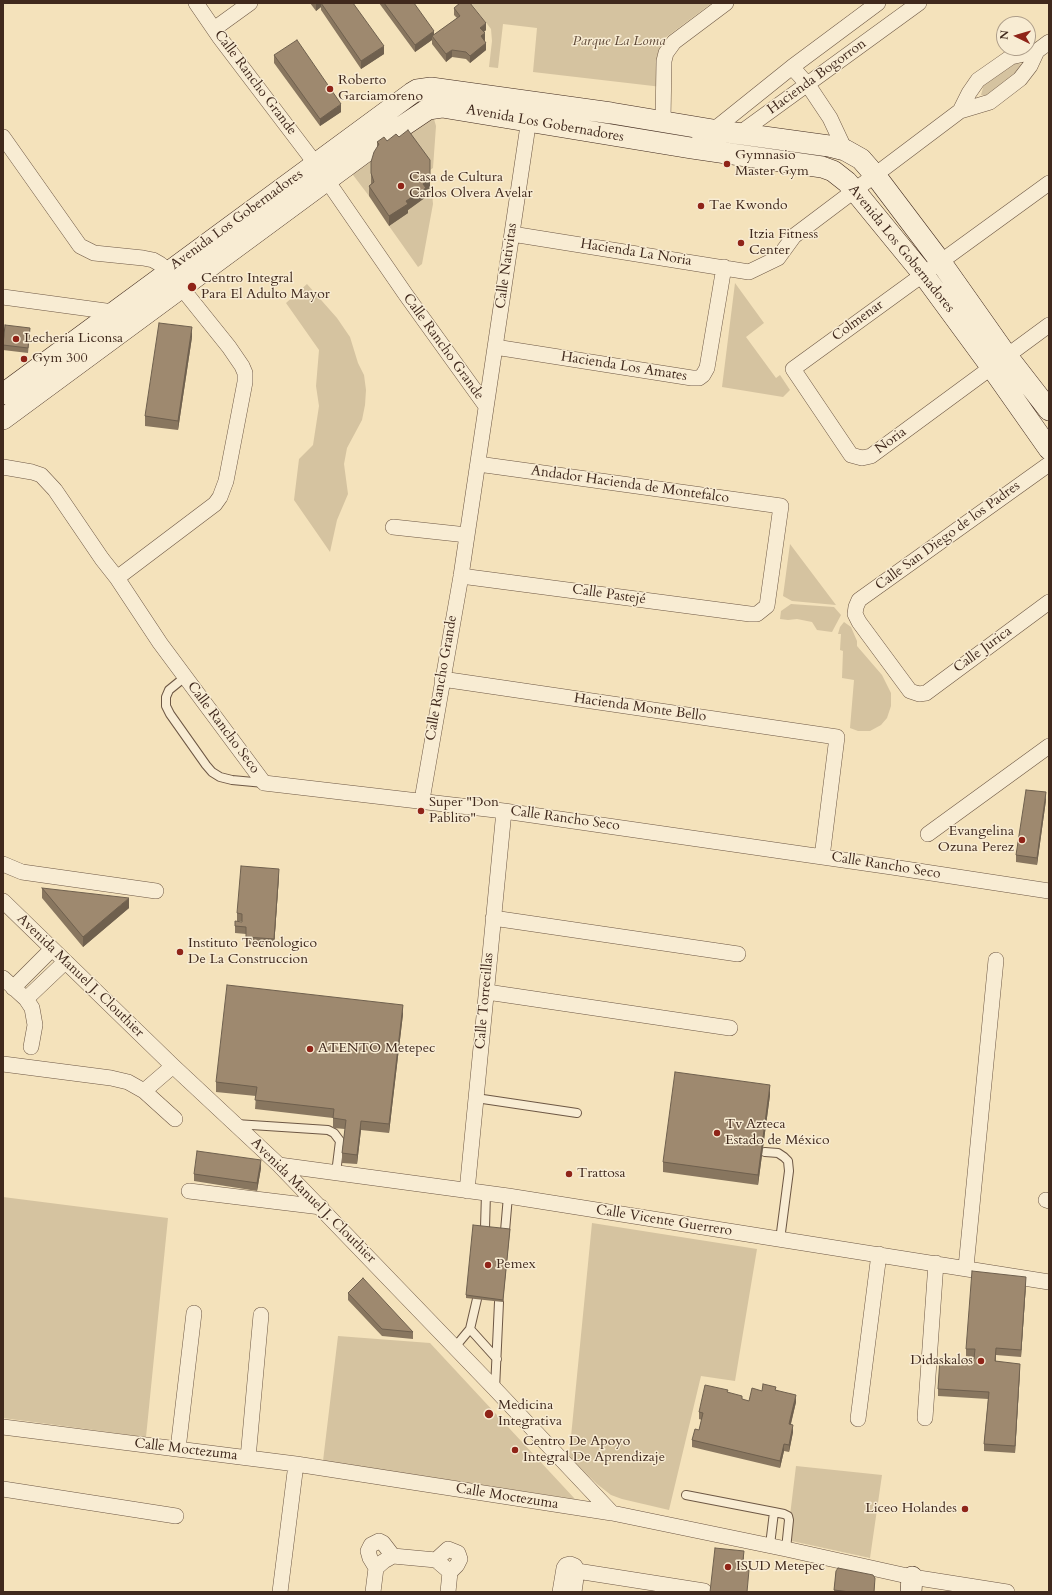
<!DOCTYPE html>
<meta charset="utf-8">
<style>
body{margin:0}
#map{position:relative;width:1052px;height:1595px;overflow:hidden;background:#f4e2bb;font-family:Cardo,serif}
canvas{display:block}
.frame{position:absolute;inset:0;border:4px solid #40291d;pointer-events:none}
.north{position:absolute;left:996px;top:16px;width:40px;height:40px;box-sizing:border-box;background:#f8ecd3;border:1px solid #ae9e8a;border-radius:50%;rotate:275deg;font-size:11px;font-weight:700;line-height:16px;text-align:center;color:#40291d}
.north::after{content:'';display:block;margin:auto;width:14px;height:18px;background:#8f2418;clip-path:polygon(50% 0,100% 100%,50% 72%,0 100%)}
</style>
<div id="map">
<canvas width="1052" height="1595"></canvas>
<div class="frame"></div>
<div class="north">N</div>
</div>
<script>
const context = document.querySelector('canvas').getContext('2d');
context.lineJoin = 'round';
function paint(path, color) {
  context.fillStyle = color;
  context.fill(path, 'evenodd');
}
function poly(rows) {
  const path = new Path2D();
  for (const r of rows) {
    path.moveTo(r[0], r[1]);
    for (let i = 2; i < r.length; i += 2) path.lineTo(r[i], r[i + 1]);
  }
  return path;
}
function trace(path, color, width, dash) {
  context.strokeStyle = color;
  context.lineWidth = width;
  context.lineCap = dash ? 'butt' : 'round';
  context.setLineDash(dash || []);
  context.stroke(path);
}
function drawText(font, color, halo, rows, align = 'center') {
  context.font = font + ' Cardo,serif';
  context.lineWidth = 3;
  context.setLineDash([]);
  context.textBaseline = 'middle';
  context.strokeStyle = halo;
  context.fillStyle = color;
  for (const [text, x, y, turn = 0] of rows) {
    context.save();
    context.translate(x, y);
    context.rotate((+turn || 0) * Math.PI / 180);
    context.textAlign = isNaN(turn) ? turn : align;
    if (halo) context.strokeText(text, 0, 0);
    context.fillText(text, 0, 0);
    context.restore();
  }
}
paint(poly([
 [471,3,712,3,665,38,657,56,662,87,533,72,537,28,503,24,498,68,489,67,492,41,491,29],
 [1014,63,1024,64,1020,75,991,95,981,95,984,84],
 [429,115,434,119,436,126,433,168,430,170,396,144],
 [377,152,371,171,371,183,374,192,369,196,350,171],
 [432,193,433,204,422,264,418,267,389,226,407,213,406,211],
 [735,283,764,323,746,337,776,378,780,375,790,390,783,397,722,387],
 [307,284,337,318,350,337,358,363,364,375,366,390,365,405,362,420,347,448,344,464,348,494,337,520,330,552,294,500,299,459,313,445,319,406,316,386,319,350,286,303],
 [790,544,836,605,792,601,783,596],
 [791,604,834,607,841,615,832,632,817,630,812,622,797,619,788,620,780,619,781,611],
 [844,622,851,627,857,641,857,646,882,675,891,693,891,706,887,718,881,725,870,731,858,731,850,728,854,680,842,678,843,651,840,650,841,634,838,634,840,627],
 [3,1197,168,1218,146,1437,3,1418],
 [592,1223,757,1249,735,1381,701,1376,669,1510,622,1499,611,1495,597,1484,569,1457],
 [338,1336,430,1343,575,1499,323,1461],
 [796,1466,882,1475,870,1558,787,1540]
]), '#d5c3a0');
const lane = poly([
 [185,677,169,690,166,697,166,706,170,714,206,765,212,772,220,777,232,780,264,783],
 [476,1098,577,1113],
 [236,1124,328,1130,334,1133,340,1141,336,1173],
 [765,1152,778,1153,784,1157,788,1161,789,1171,780,1240],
 [485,1228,486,1193],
 [505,1231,508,1196],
 [470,1329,497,1359],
 [455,1347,470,1329,477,1299],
 [495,1389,499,1302],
 [686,1495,774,1512,770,1545],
 [774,1512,784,1514,788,1516,789,1520,786,1549]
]);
const street = poly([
 [196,3,220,38,315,163,406,295,486,406],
 [214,29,250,3],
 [792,67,808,85,830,118,845,150],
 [960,111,969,93,978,80,1011,57,1037,51],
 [663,121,664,61,666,53,674,42,726,3],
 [736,136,919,3],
 [3,137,80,246,94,253,143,258,153,260,160,264,168,271,229,347,242,366,245,373,245,382,226,481,220,497,215,504,117,578],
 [691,148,792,67,878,3],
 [1049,183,793,369,851,455,862,458,871,456,1049,325],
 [512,234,749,272,778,258,794,236,960,111,990,102,1020,79,1030,66,1037,51,1049,42],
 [3,297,113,312],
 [495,347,692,378,699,378,703,375,707,368,724,267],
 [1049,464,859,600,856,607,855,614,859,622,910,691,919,694,926,693,1049,602],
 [3,467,32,472,41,475,55,490,102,559,117,578,160,643,264,783,504,811,892,867,1049,891],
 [393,527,467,535],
 [461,576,750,614,757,614,767,606,781,506,478,464],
 [442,679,837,737,822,857],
 [422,800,461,576,530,112],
 [928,834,1049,746],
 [3,864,22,872,156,891],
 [3,901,173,1066,279,1165,495,1389,612,1513],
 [493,918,738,954],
 [3,978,26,999,32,1008,35,1025,31,1047],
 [13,988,52,949],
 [487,992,730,1028],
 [26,999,65,962],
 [3,1064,111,1078,128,1082,144,1091,175,1119],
 [144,1091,173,1066],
 [279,1165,508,1196,1049,1282],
 [189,1191,321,1207],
 [467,1191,504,811],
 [1046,1200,1049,1201],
 [966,1267,996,960],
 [925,1418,936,1263],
 [858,1419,879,1254],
 [3,1427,296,1464,612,1513,786,1549,912,1577,1007,1592],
 [178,1449,194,1313],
 [248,1458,261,1315],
 [3,1489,176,1516],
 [436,1560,448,1549,458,1553,460,1559,457,1565,450,1572],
 [376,1568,370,1558,368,1551,371,1545,379,1541,383,1543,393,1556],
 [577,1571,704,1591],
 [280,1592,296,1464],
 [373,1592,376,1568,384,1561,393,1556,436,1560,450,1572,448,1592],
 [560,1592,564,1568,566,1565,570,1564,575,1566,577,1571,574,1592]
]);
const secondary = poly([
 [3,394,412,93,417,90,431,88,611,113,713,130,829,146,845,150,861,159,875,175,940,261,1007,356,1049,410],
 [3,419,376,144,428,109,442,107,691,148,822,167,833,171,847,182,855,191,923,274,992,368,1049,449],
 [911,1592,912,1577]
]);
trace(lane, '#6d5744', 10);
trace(street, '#6d5744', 16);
trace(secondary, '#40291d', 22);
trace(lane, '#f8ecd3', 8);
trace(street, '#f8ecd3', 15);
trace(secondary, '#f8ecd3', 21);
paint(poly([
 [310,3,353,3,384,54,361,69,321,10,321,7,316,11],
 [379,3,414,3,434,35,457,18,454,15,454,8,486,30,484,32,484,41,486,50,470,63,466,59,452,57,446,62,432,44,432,40,415,52],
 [274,55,341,112,320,126,274,63],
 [387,141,430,188,426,191,426,197,408,210,408,213,389,226,369,196,369,186,371,184,371,162,377,148,377,142],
 [30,332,28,353,3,350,3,340],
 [192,337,178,430,145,426,145,416],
 [1046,800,1037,865,1016,862,1016,855],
 [279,876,274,947,246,944,246,934,235,933,235,926,242,922,242,921,237,921,237,913],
 [42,888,129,908,83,947,42,898],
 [403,1014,389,1133,361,1130,357,1164,342,1163,342,1153,345,1129,333,1128,333,1118,255,1109,256,1096,216,1092,216,1082],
 [770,1095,758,1185,663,1172,663,1162],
 [261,1168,257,1191,194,1181,194,1174],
 [510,1231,503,1302,466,1298,466,1295],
 [1026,1284,1021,1357,996,1355,996,1361,1020,1371,1015,1453,984,1451,984,1444,988,1399,938,1396,938,1389,974,1359,974,1357,966,1356,966,1349],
 [348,1293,413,1332,413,1339,382,1336,348,1300],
 [776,1390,796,1402,791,1424,793,1432,789,1452,784,1451,780,1468,692,1447,692,1440,699,1430,702,1420,699,1419,699,1412,728,1393,742,1400,749,1401,762,1391],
 [836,1571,875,1583,874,1592,834,1592]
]), '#88765f');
paint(poly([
 [316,3,321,3,321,7,316,11],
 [486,23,486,30,480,35,480,28],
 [434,31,434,38,432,36,432,40,415,52,415,45],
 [485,33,485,41,481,44,481,36],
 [486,43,486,50,470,63,470,56],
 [384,46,384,54,361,69,361,61],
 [452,50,452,57,446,62,446,54],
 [341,104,341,112,320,126,320,119],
 [430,160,430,188,426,191,426,197,408,210,408,213,389,226,389,216,406,201,423,184],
 [192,327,192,337,178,430,178,421],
 [1046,792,1046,800,1037,865,1037,858],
 [279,869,279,876,274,947,274,939],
 [129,898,129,908,83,947,83,937],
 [403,1005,403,1014,389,1133,389,1124],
 [770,1085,770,1095,758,1185,758,1175],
 [361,1121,361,1130,357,1164,357,1155],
 [261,1160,261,1168,257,1191,257,1183],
 [1026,1277,1026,1284,1021,1357,1021,1350],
 [1020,1364,1020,1371,1015,1453,1015,1446],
 [796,1395,796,1402,789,1431,789,1424],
 [793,1425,793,1432,789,1452,789,1445],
 [784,1444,784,1451,780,1468,780,1461],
 [744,1551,744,1558,742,1577,742,1569]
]), '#6f604e');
const building = poly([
 [321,3,353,3,384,46,361,61,321,3],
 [384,3,414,3,434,31,415,45,384,3],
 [460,3,470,3,486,23,480,28,485,33,481,36,486,43,470,56,466,52,452,50,446,54,432,36,460,16,454,8,460,3],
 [297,40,341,104,320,119,274,55,297,40],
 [408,130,430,160,430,179,423,184,426,188,406,201,408,204,389,216,369,186,374,182,371,173,371,162,374,152,379,144,377,142,384,137,387,141,396,134,399,137,408,130],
 [159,323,192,327,178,421,145,416,159,323],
 [5,325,30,328,28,348,3,345,5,325],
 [1026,790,1046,792,1037,858,1016,855,1026,790],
 [241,866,279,869,274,939,246,937,246,927,235,926,235,921,242,922,242,914,237,913,241,866],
 [42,888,129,898,83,937,42,888],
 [227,985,403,1005,389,1124,361,1121,357,1155,342,1153,346,1120,333,1118,334,1109,255,1100,257,1087,216,1082,227,985],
 [675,1072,770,1085,758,1175,663,1162,675,1072],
 [197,1151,261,1160,257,1183,194,1174,197,1151],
 [473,1225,510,1229,503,1300,466,1295,473,1225],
 [972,1271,1026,1277,1021,1350,996,1348,995,1361,1020,1364,1015,1446,984,1444,989,1392,938,1389,940,1358,974,1359,975,1349,966,1349,972,1271],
 [363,1278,413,1332,382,1329,348,1293,363,1278],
 [763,1384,776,1387,775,1390,796,1395,789,1424,793,1425,789,1445,784,1444,780,1461,692,1440,695,1429,699,1430,703,1413,699,1412,705,1385,728,1390,727,1392,742,1396,742,1399,749,1401,752,1388,762,1391,763,1384],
 [715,1548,744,1551,742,1569,749,1570,747,1592,710,1592,715,1548],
 [838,1568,873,1575,875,1578,874,1592,850,1592,834,1590,836,1571,838,1568]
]);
paint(building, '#9e896f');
trace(building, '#6f604e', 1);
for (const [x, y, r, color] of [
 [330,89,4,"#8f2418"],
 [727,164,4,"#8f2418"],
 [401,186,4,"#8f2418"],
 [701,206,4,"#8f2418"],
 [741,243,4,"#8f2418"],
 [192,287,5,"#8f2418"],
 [16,339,4,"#8f2418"],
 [24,359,4,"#8f2418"],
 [421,811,4,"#8f2418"],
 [1022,840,4,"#8f2418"],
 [180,952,4,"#8f2418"],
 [310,1049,4,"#8f2418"],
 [717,1133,4,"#8f2418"],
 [569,1174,4,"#8f2418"],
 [488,1265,4,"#8f2418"],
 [981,1361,4,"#8f2418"],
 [489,1414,5,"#8f2418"],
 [515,1450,4,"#8f2418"],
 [965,1509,4,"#8f2418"],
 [728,1567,4,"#8f2418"]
]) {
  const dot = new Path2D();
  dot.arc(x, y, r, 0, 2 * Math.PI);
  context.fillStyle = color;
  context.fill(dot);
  trace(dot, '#f8ecd3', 1.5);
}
drawText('italic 14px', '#5e4837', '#f8ecd3', [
 ["Parque La Loma",619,42]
]);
drawText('14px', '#40291d', '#f8ecd3', [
 ["Hacienda Bogorron",817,77,-36],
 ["Calle Rancho Grande",255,83,53],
 ["Avenida Los Gobernadores",545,124,10],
 ["Avenida Los Gobernadores",237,220,-36],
 ["Avenida Los Gobernadores",901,249,51],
 ["Hacienda La Noria",636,253,9],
 ["Calle Nativitas",507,266,-82],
 ["Colmenar",858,321,-36],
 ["Calle Rancho Grande",443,347,54],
 ["Hacienda Los Amates",624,367,9],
 ["Noria",891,441,-36],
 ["Andador Hacienda de Montefalco",630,485,8],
 ["Calle San Diego de los Padres",948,536,-36],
 ["Calle Pastejé",609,595,8],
 ["Calle Jurica",983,650,-36],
 ["Calle Rancho Grande",442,678,-80],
 ["Hacienda Monte Bello",640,708,8],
 ["Calle Rancho Seco",223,728,53],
 ["Calle Rancho Seco",565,819,8],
 ["Calle Rancho Seco",886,866,9],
 ["Avenida Manuel J. Clouthier",80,976,44],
 ["Calle Torrecillas",485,1001,-85],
 ["Avenida Manuel J. Clouthier",313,1201,45],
 ["Calle Vicente Guerrero",664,1221,9],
 ["Calle Moctezuma",186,1450,7],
 ["Calle Moctezuma",507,1497,9]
]);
drawText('14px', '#40291d', '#f8ecd3', [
 ["Roberto",338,81],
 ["Garciamoreno",338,97],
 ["Gymnasio",735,156],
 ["Master Gym",735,172],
 ["Casa de Cultura",409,178],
 ["Carlos Olvera Avelar",409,194],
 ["Tae Kwondo",709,206],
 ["Itzia Fitness",749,235],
 ["Center",749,251],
 ["Centro Integral",201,279],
 ["Para El Adulto Mayor",201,295],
 ["Lecheria Liconsa",24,339],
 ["Gym 300",32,359],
 ["Super \"Don",429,803],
 ["Pablito\"",429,819],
 ["Evangelina",1014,832,"right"],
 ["Ozuna Perez",1014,848,"right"],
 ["Instituto Tecnologico",188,944],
 ["De La Construccion",188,960],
 ["ATENTO Metepec",318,1049],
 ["Tv Azteca",725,1125],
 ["Estado de México",725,1141],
 ["Trattosa",577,1174],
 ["Pemex",496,1265],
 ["Didaskalos",973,1361,"right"],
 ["Medicina",498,1406],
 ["Integrativa",498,1422],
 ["Centro De Apoyo",523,1442],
 ["Integral De Aprendizaje",523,1458],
 ["Liceo Holandes",957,1509,"right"],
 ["ISUD Metepec",736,1567]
], 'left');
</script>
